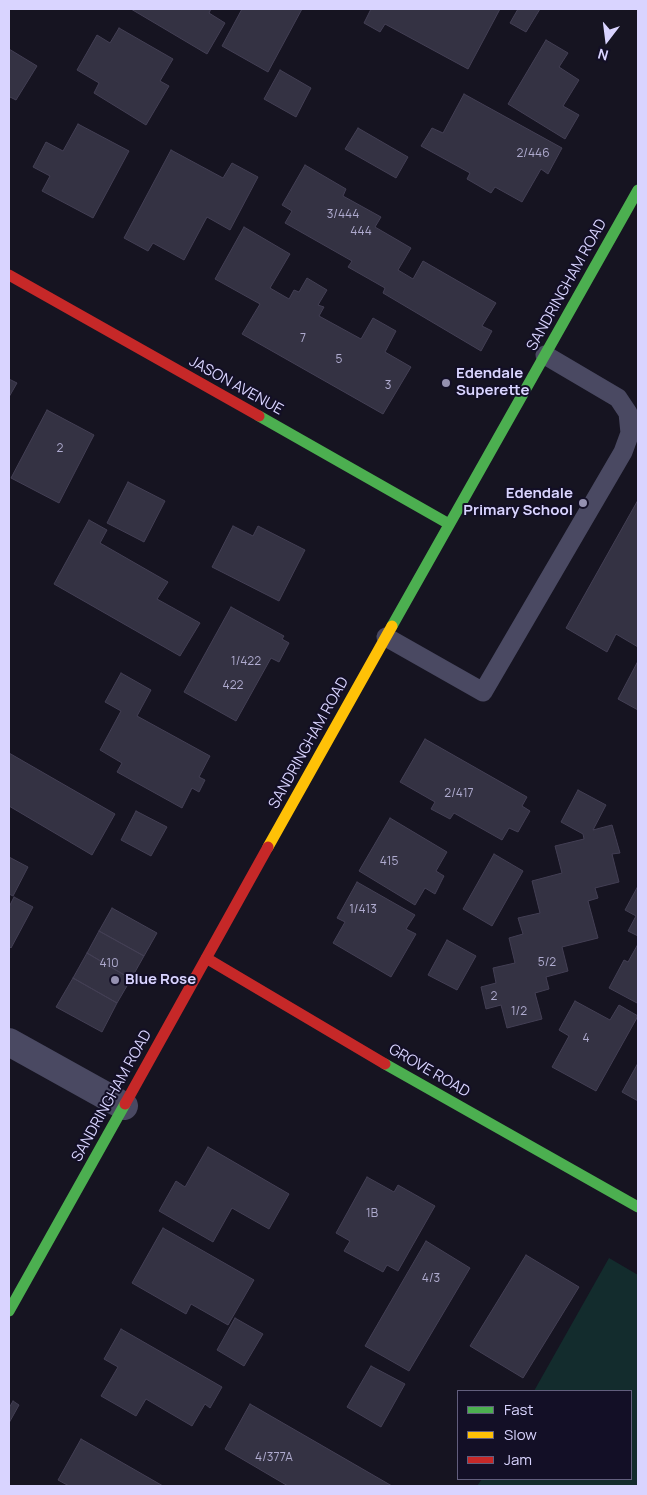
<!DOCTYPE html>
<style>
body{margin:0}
#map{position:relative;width:647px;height:1495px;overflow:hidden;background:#161421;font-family:Manrope,sans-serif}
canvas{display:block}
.frame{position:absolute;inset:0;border:10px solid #d9d4ff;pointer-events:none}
.legend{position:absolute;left:457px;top:1390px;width:175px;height:90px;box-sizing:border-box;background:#130f26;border:1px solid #625e7d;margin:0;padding:6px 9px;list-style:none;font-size:15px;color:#d9d4ff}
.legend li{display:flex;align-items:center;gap:10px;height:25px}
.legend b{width:25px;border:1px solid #625e7d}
.north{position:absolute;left:582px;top:15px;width:50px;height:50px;-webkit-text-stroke:4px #130f26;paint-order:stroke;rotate:195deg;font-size:14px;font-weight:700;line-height:20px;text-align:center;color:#d9d4ff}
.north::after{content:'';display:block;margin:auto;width:18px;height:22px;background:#d9d4ff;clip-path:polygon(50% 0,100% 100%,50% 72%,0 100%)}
</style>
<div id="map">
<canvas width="647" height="1495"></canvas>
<div class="frame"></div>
<ul class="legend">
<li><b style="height:6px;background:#4caf50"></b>Fast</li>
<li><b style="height:6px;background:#ffc107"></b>Slow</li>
<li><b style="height:6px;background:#c62828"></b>Jam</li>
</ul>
<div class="north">N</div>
</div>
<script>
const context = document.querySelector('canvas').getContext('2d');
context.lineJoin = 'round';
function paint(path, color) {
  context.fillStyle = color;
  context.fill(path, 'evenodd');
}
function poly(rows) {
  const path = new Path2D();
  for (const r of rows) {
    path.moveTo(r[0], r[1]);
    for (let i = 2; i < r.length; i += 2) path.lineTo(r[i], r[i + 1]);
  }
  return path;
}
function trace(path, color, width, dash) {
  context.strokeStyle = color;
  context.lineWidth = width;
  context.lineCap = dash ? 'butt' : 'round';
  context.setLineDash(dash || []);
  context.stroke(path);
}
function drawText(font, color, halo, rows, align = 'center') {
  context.font = font + ' Manrope,sans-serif';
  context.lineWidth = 4;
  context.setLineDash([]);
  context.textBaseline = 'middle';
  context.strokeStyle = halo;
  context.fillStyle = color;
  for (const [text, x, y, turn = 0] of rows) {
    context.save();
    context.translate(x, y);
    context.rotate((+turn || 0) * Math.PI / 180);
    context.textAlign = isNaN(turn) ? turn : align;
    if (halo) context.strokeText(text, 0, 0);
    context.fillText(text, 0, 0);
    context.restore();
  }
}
paint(poly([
 [609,1258,638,1275,638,1486,477,1486,482,1479,631,1479,631,1391,534,1391]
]), '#132c2d');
const building = poly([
 [131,9,211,9,209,13,225,23,207,54,131,9],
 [242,9,302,9,268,72,222,46,242,9],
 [371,9,500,9,468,69,385,24,380,32,364,23,371,9],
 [518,9,540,9,526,32,510,23,518,9],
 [119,28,173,59,160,81,169,86,146,125,94,93,99,83,77,70,97,35,110,43,119,28],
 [546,40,568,53,559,67,579,80,563,106,579,115,565,139,508,104,546,40],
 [9,49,37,66,16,100,10,97,9,100,9,49],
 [280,70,311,88,296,117,264,99,280,70],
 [464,94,562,148,548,174,541,169,522,202,495,187,491,193,467,179,470,173,421,146,432,128,443,133,464,94],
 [78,124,129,151,93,218,42,191,50,176,33,167,46,142,63,151,78,124],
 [358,128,408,157,396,178,345,149,358,128],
 [171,150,223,178,232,163,258,177,230,230,207,217,184,260,153,243,148,251,124,238,171,150],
 [305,165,346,189,343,196,381,217,375,227,411,248,398,270,413,279,423,261,496,303,482,326,492,331,481,351,383,293,385,288,348,267,352,261,285,223,292,211,282,205,305,165],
 [244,227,290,254,270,288,289,299,294,290,299,292,307,278,327,290,318,305,324,307,319,316,361,339,373,318,396,331,385,352,411,367,383,414,242,334,260,304,215,279,244,227],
 [9,379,17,383,9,397,9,379],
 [47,410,94,435,59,503,11,478,47,410],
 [128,482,165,501,144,542,107,523,128,482],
 [638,500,638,647,616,634,607,652,566,628,638,500],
 [89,520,107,530,100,543,168,582,157,599,200,623,180,656,54,584,89,520],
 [233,526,253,536,258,526,305,550,279,601,212,567,233,526],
 [231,607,284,636,282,639,289,643,279,662,271,658,236,721,184,692,231,607],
 [638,661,638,710,618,699,638,661],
 [121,673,151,690,137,716,210,756,199,777,205,780,199,792,192,788,182,808,117,772,122,763,100,750,121,711,105,702,121,673],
 [425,739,527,797,522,806,530,811,518,832,509,828,502,840,454,813,450,819,431,809,435,802,400,782,425,739],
 [9,753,115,814,92,855,9,806,9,753],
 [578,790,606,805,593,830,612,825,620,853,612,854,619,882,595,888,598,898,588,901,598,938,562,947,568,971,546,977,549,989,535,993,542,1019,507,1028,501,1005,486,1009,481,987,496,983,493,968,515,963,509,938,523,934,518,918,540,913,532,881,562,873,555,846,584,839,583,834,561,822,578,790],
 [136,811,167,827,151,856,121,840,136,811],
 [390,818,447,852,436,871,444,876,435,894,425,888,415,905,359,871,390,818],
 [494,854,523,871,492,926,463,909,494,854],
 [9,857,28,867,13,896,9,894,9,857],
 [357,882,415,915,406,929,416,934,391,977,333,943,345,922,337,918,357,882],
 [638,886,638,936,628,931,636,916,625,910,638,886],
 [14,897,33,907,11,948,9,946,9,907,14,897],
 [112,908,157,933,144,956,99,931,112,908],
 [99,931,144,956,131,979,87,953,99,931],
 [447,940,476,956,457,990,428,975,447,940],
 [638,944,638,1000,637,1003,609,988,624,960,628,962,638,944],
 [87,953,131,979,117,1003,73,978,87,953],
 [73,978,117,1003,102,1032,56,1007,73,978],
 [575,1001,610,1020,619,1005,638,1016,596,1091,552,1067,569,1036,559,1030,575,1001],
 [638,1063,638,1101,622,1092,638,1063],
 [208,1147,289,1194,269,1229,232,1208,213,1242,159,1211,176,1181,185,1187,208,1147],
 [367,1177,394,1192,398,1185,435,1206,398,1271,387,1265,383,1272,344,1251,350,1241,336,1233,367,1177],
 [163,1228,254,1280,228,1325,191,1304,186,1314,132,1283,163,1228],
 [426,1241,470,1268,409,1371,365,1346,426,1241],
 [526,1255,579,1287,523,1378,470,1346,526,1255],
 [235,1318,263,1334,244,1366,217,1350,235,1318],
 [121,1329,222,1387,210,1408,205,1404,192,1426,146,1399,136,1416,101,1396,118,1367,104,1359,121,1329],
 [371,1366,405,1384,381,1427,347,1407,371,1366],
 [13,1401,19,1405,9,1423,9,1408,13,1401],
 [250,1404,392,1486,288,1486,225,1449,250,1404],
 [81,1439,163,1486,69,1486,58,1480,81,1439]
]);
paint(building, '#343243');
trace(building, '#433f54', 1);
trace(poly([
 [386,637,483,692,623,452,630,433,628,413,618,398,545,355]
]), '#4a4962', 19);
trace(poly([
 [9,1042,124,1106]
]), '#4a4962', 28);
trace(poly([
 [259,416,449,524],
 [392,626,638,190],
 [385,1064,638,1207],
 [9,1311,125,1104]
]), '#4caf50', 11);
trace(poly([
 [268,847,392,626]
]), '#ffc107', 11);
trace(poly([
 [9,275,259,416],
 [206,958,385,1064],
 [125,1104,268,847]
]), '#c62828', 11);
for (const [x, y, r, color] of [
 [446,383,5,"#9591b1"],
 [583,503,5,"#9591b1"],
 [115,980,5,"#9591b1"]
]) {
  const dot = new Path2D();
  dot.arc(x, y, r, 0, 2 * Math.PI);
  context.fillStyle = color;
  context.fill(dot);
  trace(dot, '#130f26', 2);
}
drawText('12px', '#b0acd0', null, [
 ["2/446",533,154],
 ["3/444",343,215],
 ["444",361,232],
 ["7",303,339],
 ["5",339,360],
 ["3",388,386],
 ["2",60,449],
 ["1/422",246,662],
 ["422",233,686],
 ["2/417",459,794],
 ["415",389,862],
 ["1/413",363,910],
 ["5/2",547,963],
 ["410",109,964],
 ["2",494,997],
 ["1/2",519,1012],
 ["4",586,1039],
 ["1B",372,1214],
 ["4/3",431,1279],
 ["4/377A",274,1458]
]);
drawText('15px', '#d9d4ff', '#130f26', [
 ["SANDRINGHAM ROAD",567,285,-61],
 ["JASON AVENUE",236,386,29],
 ["SANDRINGHAM ROAD",309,743,-61],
 ["GROVE ROAD",429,1071,30],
 ["SANDRINGHAM ROAD",112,1096,-61]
]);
drawText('bold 15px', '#d9d4ff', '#130f26', [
 ["Edendale",456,374],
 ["Superette",456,391],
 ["Edendale",573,494,"right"],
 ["Primary School",573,511,"right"],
 ["Blue Rose",125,980]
], 'left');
</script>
